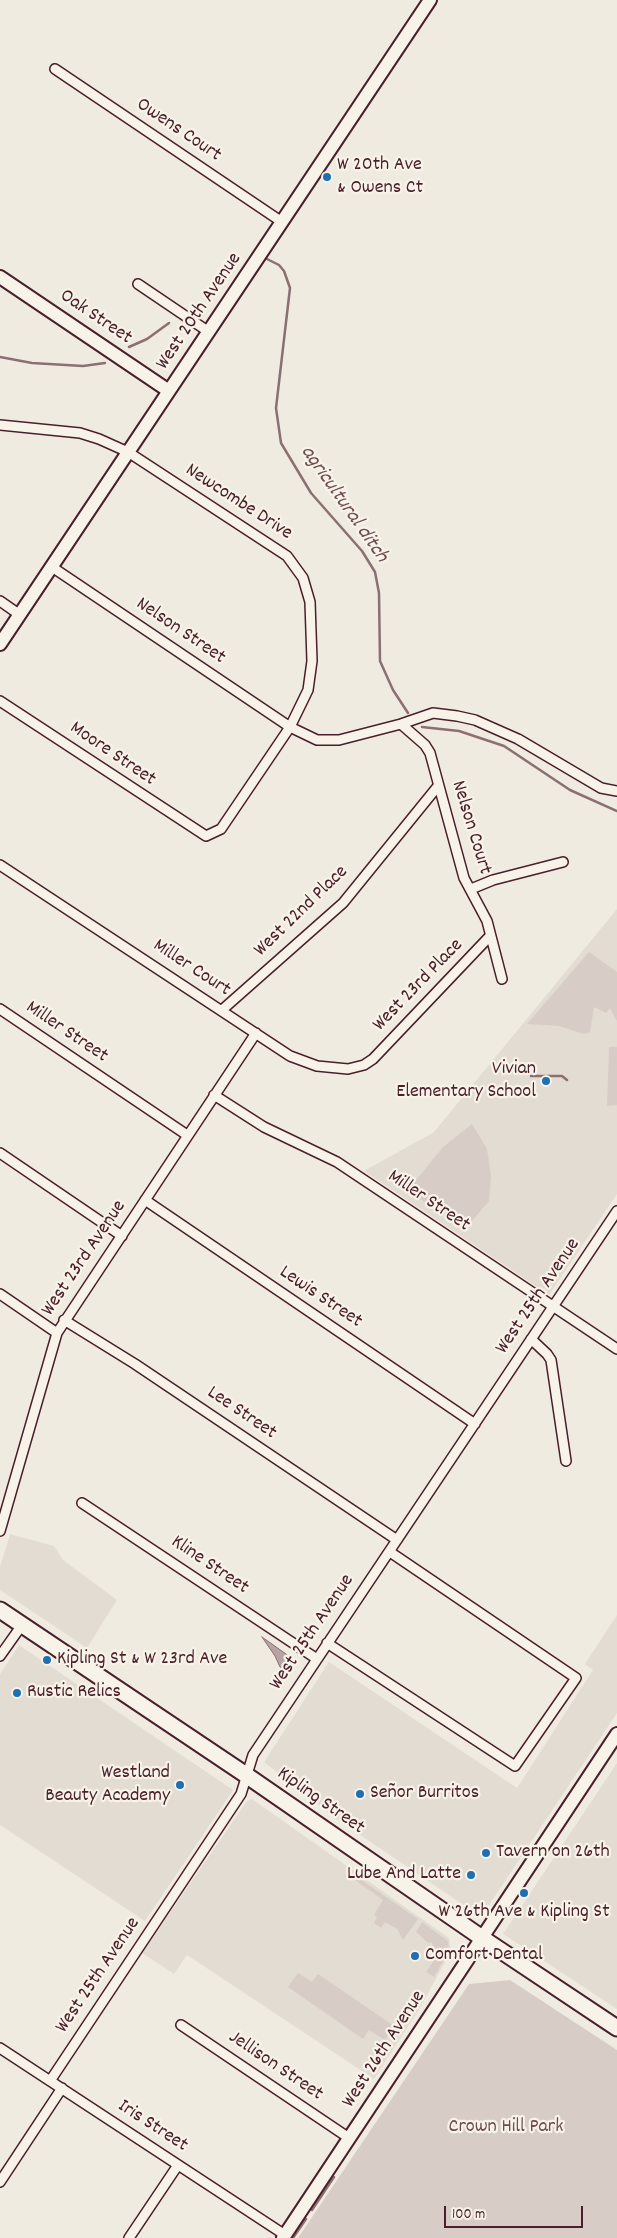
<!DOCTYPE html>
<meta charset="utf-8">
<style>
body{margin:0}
#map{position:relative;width:617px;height:2238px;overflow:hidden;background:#f0ebe0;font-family:Dekko,sans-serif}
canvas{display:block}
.scale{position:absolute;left:444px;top:2206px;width:139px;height:22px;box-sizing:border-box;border:2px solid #4a1f2b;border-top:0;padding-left:6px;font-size:15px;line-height:18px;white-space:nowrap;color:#4a1f2b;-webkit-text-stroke:4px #f7f3e8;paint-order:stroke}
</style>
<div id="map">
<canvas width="617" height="2238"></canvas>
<div class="scale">100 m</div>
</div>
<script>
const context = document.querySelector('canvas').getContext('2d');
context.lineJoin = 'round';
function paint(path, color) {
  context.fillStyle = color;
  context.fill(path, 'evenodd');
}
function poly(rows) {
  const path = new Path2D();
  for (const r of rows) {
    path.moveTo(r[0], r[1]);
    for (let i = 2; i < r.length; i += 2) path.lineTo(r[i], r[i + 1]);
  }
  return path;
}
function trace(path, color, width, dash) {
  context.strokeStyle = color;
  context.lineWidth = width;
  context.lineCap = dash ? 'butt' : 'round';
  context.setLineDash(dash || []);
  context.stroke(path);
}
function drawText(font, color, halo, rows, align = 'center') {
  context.font = font + ' Dekko,sans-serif';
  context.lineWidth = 4.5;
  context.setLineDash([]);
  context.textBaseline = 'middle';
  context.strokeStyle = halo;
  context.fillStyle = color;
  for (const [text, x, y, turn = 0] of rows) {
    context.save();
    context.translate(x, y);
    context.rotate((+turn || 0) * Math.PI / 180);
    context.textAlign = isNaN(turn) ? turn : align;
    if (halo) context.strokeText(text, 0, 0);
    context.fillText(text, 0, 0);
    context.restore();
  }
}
paint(poly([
 [617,909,617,1194,549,1295,364,1171,434,1132],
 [10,1534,54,1546,63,1560,117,1600,87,1648,0,1590,0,1567],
 [617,1615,617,1713,481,1917,334,1817,264,1762,329,1662,517,1788,593,1670,585,1664],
 [19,1645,233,1790,145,1921,0,1825,0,1674],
 [617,1763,617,2009,503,1934],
 [252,1799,449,1938,451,1951,421,2006,374,2079,187,1955,174,1974,142,1953,247,1801]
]), '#e3dcd2');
paint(poly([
 [589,952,617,972,617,1021,610,1008,606,1013,594,1007,590,1032,584,1034,559,1026,527,1024],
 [609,1047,617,1047,617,1105,607,1106],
 [472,1124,487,1149,491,1176,489,1201,471,1222,453,1219,415,1196,412,1185,443,1147],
 [360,1879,418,1919,403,1940,397,1929,385,1922,381,1928,374,1923,377,1917,374,1915,383,1900,355,1880],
 [422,1922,448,1941,449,1951,434,1977,426,1972,439,1953,434,1950,432,1942,428,1943,416,1932],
 [298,1973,312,1982,318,1974,394,2026,385,2040,369,2030,363,2039,288,1987],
 [510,1980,617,2050,617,2238,298,2238,469,1984]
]), '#d8cdc6');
const water = poly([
 [262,1637,286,1654,290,1661,285,1669,280,1667,275,1656,262,1637]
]);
paint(water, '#b7a4a2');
trace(water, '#8b6f72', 1);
trace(poly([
 [267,259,279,265,284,271,290,288,276,408,281,443,311,493,362,551,375,572,379,593,380,661,393,690,408,713],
 [129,347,147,339,169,323],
 [0,357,32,363,83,366,105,363],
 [422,727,459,731,504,746,570,790,617,811],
 [531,1076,562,1076,567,1080],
 [312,2210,334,2177],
 [293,2238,306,2219]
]), '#8b6f72', 2.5);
const street = poly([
 [55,69,282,222],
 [138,284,209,332],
 [0,425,80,433,99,439,128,452,287,556,303,578,310,602,312,661,308,690,290,727,221,829,206,836,0,701],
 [52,567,290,727,317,740,339,740,401,724,433,713,457,716,475,720,518,739,601,788,617,791],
 [0,601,20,615],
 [401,724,425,745,430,753,464,878,487,921,502,979],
 [0,865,290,1056,317,1066,348,1069,364,1065,373,1059,490,936],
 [471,889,493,880,563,862],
 [0,1009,187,1135],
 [222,1010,343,903,438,786],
 [214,1095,264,1127,337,1162,617,1349],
 [0,1153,122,1236],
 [145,1200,475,1424],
 [0,1294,57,1333],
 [64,1320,135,1364,397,1540],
 [531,1339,547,1354,551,1360,566,1461],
 [82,1503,317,1659],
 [0,1531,57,1333,256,1033],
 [327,1643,515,1766,576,1678,390,1552],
 [0,1656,22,1625],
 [181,2025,349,2138],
 [0,2048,285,2235],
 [50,2081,241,1794,253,1755,617,1211],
 [0,2182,62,2088],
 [129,2238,178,2165]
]);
const secondary = poly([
 [0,277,169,391],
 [0,644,430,0],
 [283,2238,617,1734]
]);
const primary = poly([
 [0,1610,246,1775,482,1938,617,2028]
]);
trace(street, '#4a1f2b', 12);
trace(secondary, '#4a1f2b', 16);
trace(primary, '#4a1f2b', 19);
trace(street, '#f7f3e8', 9);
trace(secondary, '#f7f3e8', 12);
trace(primary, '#f7f3e8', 15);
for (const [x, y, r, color] of [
 [327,177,5,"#1f6fb2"],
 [546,1081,5,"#1f6fb2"],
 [47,1660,5,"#1f6fb2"],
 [17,1693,5,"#1f6fb2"],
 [180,1785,5,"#1f6fb2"],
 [360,1794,5,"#1f6fb2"],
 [486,1853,5,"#1f6fb2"],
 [471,1875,5,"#1f6fb2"],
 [524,1893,5,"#1f6fb2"],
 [415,1956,5,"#1f6fb2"]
]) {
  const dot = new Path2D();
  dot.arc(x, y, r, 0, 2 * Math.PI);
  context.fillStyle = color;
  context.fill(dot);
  trace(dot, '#f7f3e8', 2);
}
drawText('20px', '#4a1f2b', '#f7f3e8', [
 ["Owens Court",178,131,34],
 ["West 20th Avenue",200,312,-56],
 ["Oak Street",95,318,34],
 ["Newcombe Drive",238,503,33],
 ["Nelson Street",180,632,34],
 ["Moore Street",112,755,34],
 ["Nelson Court",470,828,73],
 ["West 22nd Place",302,912,-44],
 ["Miller Court",191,969,33],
 ["West 23rd Place",419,986,-46],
 ["Miller Street",66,1033,34],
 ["Miller Street",428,1202,34],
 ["West 23rd Avenue",85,1259,-56],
 ["West 25th Avenue",539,1297,-56],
 ["Lewis Street",320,1298,34],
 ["Lee Street",241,1414,34],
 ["Kline Street",209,1566,34],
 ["West 25th Avenue",313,1633,-56],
 ["Kipling Street",320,1802,35],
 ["West 25th Avenue",99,1976,-56],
 ["West 26th Avenue",385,2050,-57],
 ["Jellison Street",275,2067,34],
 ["Iris Street",152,2127,33]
]);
drawText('20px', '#4a1f2b', '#f7f3e8', [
 ["W 20th Ave",337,166],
 ["& Owens Ct",337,189],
 ["Vivian",536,1070,"right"],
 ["Elementary School",536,1093,"right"],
 ["Kipling St & W 23rd Ave",57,1660],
 ["Rustic Relics",27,1693],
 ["Westland",170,1774,"right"],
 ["Beauty Academy",170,1797,"right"],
 ["Señor Burritos",370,1794],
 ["Tavern on 26th",496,1853],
 ["Lube And Latte",461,1875,"right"],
 ["W 26th Ave & Kipling St",524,1913,"center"],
 ["Comfort Dental",425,1956]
], 'left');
drawText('20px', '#6e4a52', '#f7f3e8', [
 ["Crown Hill Park",506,2128]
]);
drawText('italic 21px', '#704e55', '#f7f3e8', [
 ["agricultural ditch",343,505,55]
]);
</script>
